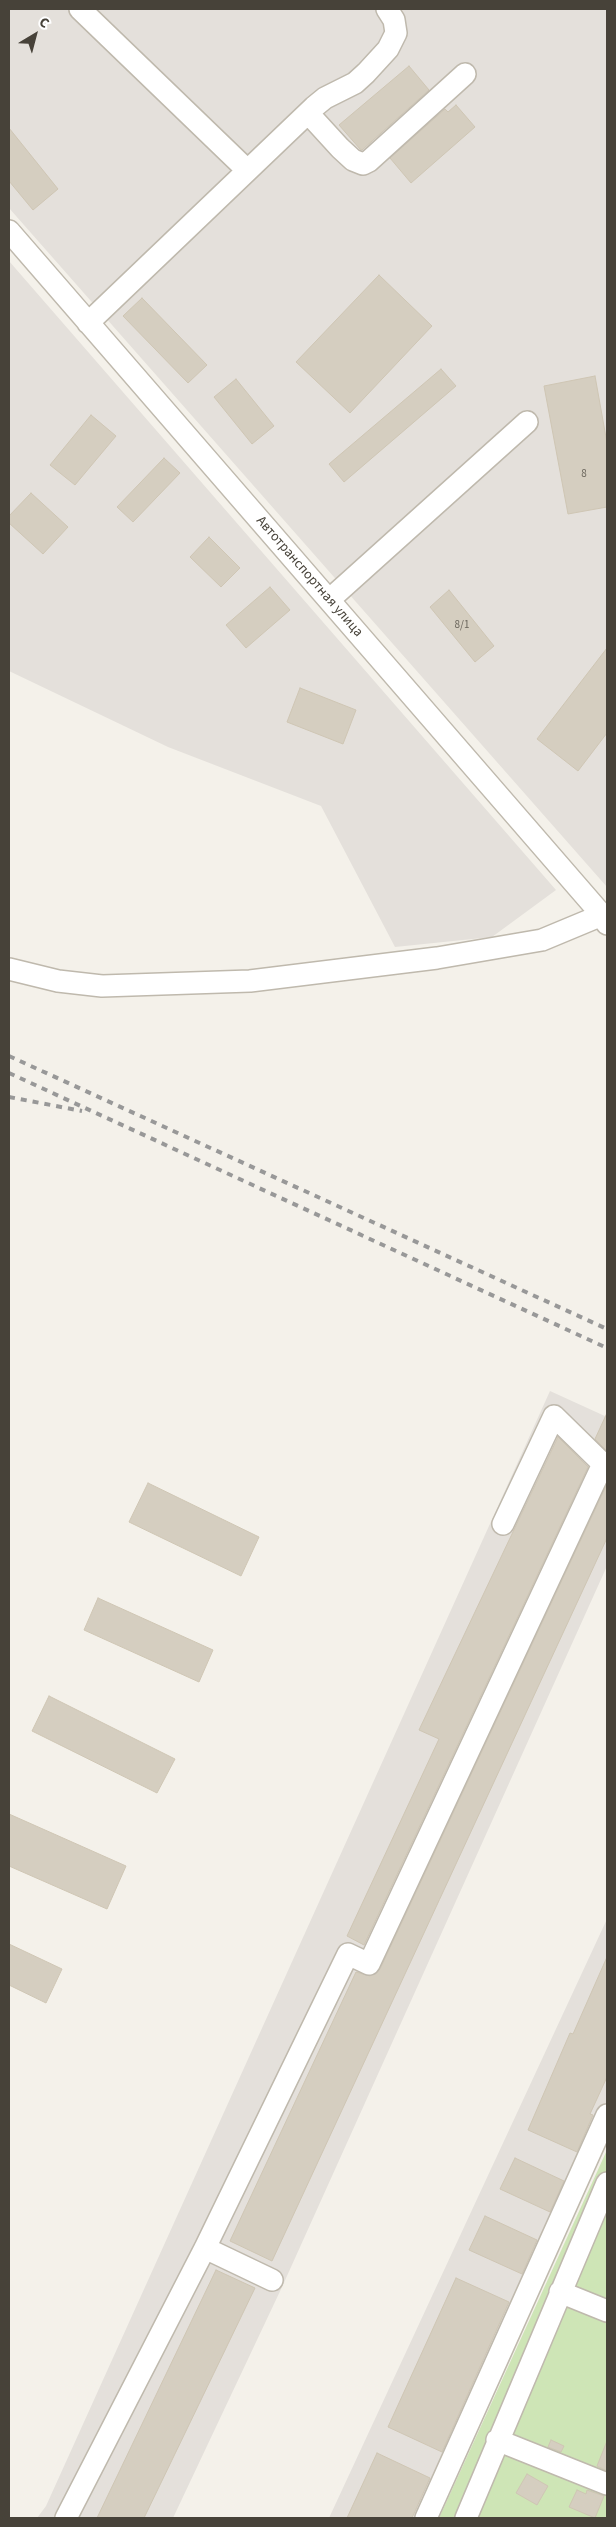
<!DOCTYPE html>
<meta charset="utf-8">
<style>
body{margin:0}
#map{position:relative;width:616px;height:2527px;overflow:hidden;background:#f4f1ea;font-family:"Source Sans 3",sans-serif}
canvas{display:block}
.frame{position:absolute;inset:0;border:10px solid #474239;pointer-events:none}
.north{position:absolute;left:10px;top:10px;width:50px;height:50px;-webkit-text-stroke:4px #fff;paint-order:stroke;rotate:37deg;font-size:14px;font-weight:700;line-height:20px;text-align:center;color:#474239}
.north::after{content:'';display:block;margin:auto;width:18px;height:22px;background:#474239;clip-path:polygon(50% 0,100% 100%,50% 72%,0 100%)}
</style>
<div id="map">
<canvas width="616" height="2527"></canvas>
<div class="frame"></div>
<div class="north">С</div>
</div>
<script>
const context = document.querySelector('canvas').getContext('2d');
context.lineJoin = 'round';
function paint(path, color) {
  context.fillStyle = color;
  context.fill(path, 'evenodd');
}
function poly(rows) {
  const path = new Path2D();
  for (const r of rows) {
    path.moveTo(r[0], r[1]);
    for (let i = 2; i < r.length; i += 2) path.lineTo(r[i], r[i + 1]);
  }
  return path;
}
function trace(path, color, width, dash) {
  context.strokeStyle = color;
  context.lineWidth = width;
  context.lineCap = dash ? 'butt' : 'round';
  context.setLineDash(dash || []);
  context.stroke(path);
}
function drawText(font, color, halo, rows, align = 'center') {
  context.font = font + ' "Source Sans 3",sans-serif';
  context.lineWidth = 5;
  context.setLineDash([]);
  context.textBaseline = 'middle';
  context.strokeStyle = halo;
  context.fillStyle = color;
  for (const [text, x, y, turn = 0] of rows) {
    context.save();
    context.translate(x, y);
    context.rotate((+turn || 0) * Math.PI / 180);
    context.textAlign = isNaN(turn) ? turn : align;
    if (halo) context.strokeText(text, 0, 0);
    context.fillText(text, 0, 0);
    context.restore();
  }
}
paint(poly([
 [9,9,607,9,607,887,9,208],
 [9,261,556,890,492,937,395,947,321,806,168,747,9,671],
 [550,1391,607,1417,607,1566,282,2287,173,2518,37,2518,46,2506],
 [607,1919,607,2103,420,2518,329,2518]
]), '#e4e0db');
paint(poly([
 [607,2150,607,2518,439,2518]
]), '#cee5b6');
const building = poly([
 [409,66,429,90,362,150,360,149,339,125,409,66],
 [456,105,475,127,411,183,390,158,445,109,448,112,456,105],
 [9,128,58,189,33,210,9,181,9,128],
 [379,275,432,326,350,413,296,362,379,275],
 [142,298,207,365,188,383,123,316,142,298],
 [441,369,456,386,344,482,329,464,441,369],
 [595,376,607,443,607,507,568,514,544,386,595,376],
 [236,379,274,426,252,444,214,397,236,379],
 [91,415,116,436,75,485,50,465,91,415],
 [164,458,180,473,133,522,117,507,164,458],
 [31,493,68,527,43,554,9,523,9,516,31,493],
 [209,537,240,568,221,587,190,557,209,537],
 [270,587,290,610,246,648,226,625,270,587],
 [449,590,494,646,475,662,430,607,449,590],
 [607,648,607,733,578,771,537,739,607,648],
 [300,688,356,710,343,744,287,722,300,688],
 [607,1413,607,1451,595,1439,607,1413],
 [558,1437,588,1467,364,1945,347,1936,439,1739,419,1730,558,1437],
 [148,1483,259,1537,241,1576,129,1522,148,1483],
 [607,1484,607,1538,272,2261,230,2241,356,1972,370,1976,380,1969,607,1484],
 [98,1598,213,1650,199,1682,84,1630,98,1598],
 [49,1696,175,1759,157,1793,32,1731,49,1696],
 [9,1814,126,1866,107,1909,9,1866,9,1814],
 [9,1944,62,1969,46,2003,9,1985,9,1944],
 [607,1957,607,2077,590,2114,593,2115,577,2152,528,2130,570,2033,573,2034,607,1957],
 [515,2158,564,2181,550,2212,500,2189,515,2158],
 [485,2216,537,2240,522,2274,469,2250,485,2216],
 [216,2270,255,2288,144,2518,97,2518,216,2270],
 [456,2278,509,2302,442,2452,388,2427,456,2278],
 [551,2440,564,2446,561,2452,548,2447,551,2440],
 [607,2441,607,2471,597,2466,607,2441],
 [377,2453,430,2478,412,2518,347,2518,377,2453],
 [527,2474,548,2486,537,2505,516,2493,527,2474],
 [577,2490,586,2494,587,2490,604,2496,595,2518,569,2507,577,2490]
]);
paint(building, '#d5cec0');
trace(building, '#cfc6b4', 1);
const minor = poly([
 [80,9,247,170],
 [308,113,340,148,353,160,363,164,369,161,465,74],
 [9,231,602,915,607,924],
 [88,323,314,107,325,98,355,83,366,73,388,49,396,33,394,20,387,9],
 [329,600,527,422],
 [9,969,58,981,102,986,250,981,437,958,542,940,602,915],
 [205,2248,272,2280],
 [560,2292,607,2311],
 [497,2440,607,2484],
 [66,2518,205,2248,348,1954,369,1964,603,1464,554,1416,503,1524],
 [426,2518,607,2115],
 [466,2518,607,2183]
]);
trace(minor, '#bfb9ad', 24);
trace(minor, '#fff', 21);
trace(poly([
 [9,1056,607,1329],
 [9,1073,607,1348],
 [9,1097,82,1111]
]), '#989898', 4, [6, 6]);
drawText('11px', '#6a655b', null, [
 ["8",584,475],
 ["8/1",462,626]
]);
drawText('14px', '#474239', '#fff', [
 ["Автотранспортная улица",309,577,49]
]);
</script>
